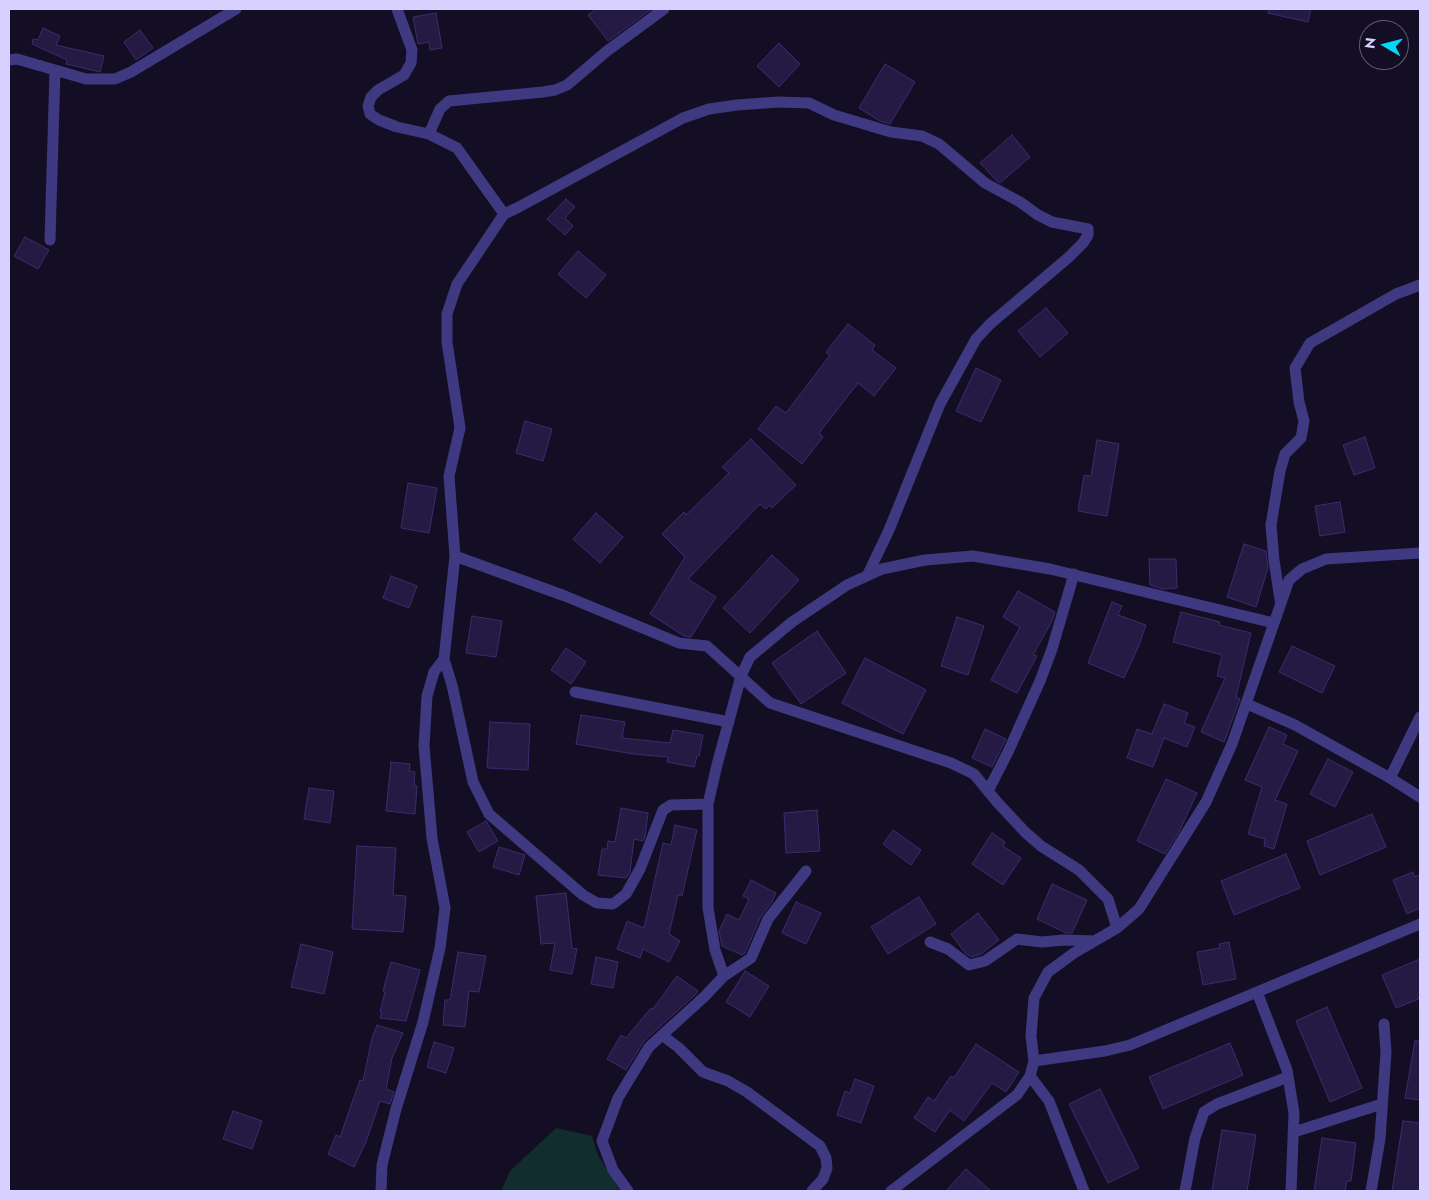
<!DOCTYPE html>
<style>
body{margin:0}
#map{position:relative;width:1429px;height:1200px;overflow:hidden;background:#130e23;font-family:Jost,sans-serif}
canvas{display:block}
.frame{position:absolute;inset:0;border:10px solid #d8d1ff;pointer-events:none}
.north{position:absolute;left:1359px;top:20px;width:50px;height:50px;box-sizing:border-box;background:#130e23;border:1px solid #625c7b;border-radius:50%;rotate:278deg;font-size:14px;font-weight:700;line-height:20px;text-align:center;color:#d8d1ff}
.north::after{content:'';display:block;margin:auto;width:18px;height:22px;background:#01d8fa;clip-path:polygon(50% 0,100% 100%,50% 72%,0 100%)}
</style>
<div id="map">
<canvas width="1429" height="1200"></canvas>
<div class="frame"></div>
<div class="north">N</div>
</div>
<script>
const context = document.querySelector('canvas').getContext('2d');
context.lineJoin = 'round';
function paint(path, color) {
  context.fillStyle = color;
  context.fill(path, 'evenodd');
}
function poly(rows) {
  const path = new Path2D();
  for (const r of rows) {
    path.moveTo(r[0], r[1]);
    for (let i = 2; i < r.length; i += 2) path.lineTo(r[i], r[i + 1]);
  }
  return path;
}
function trace(path, color, width, dash) {
  context.strokeStyle = color;
  context.lineWidth = width;
  context.lineCap = dash ? 'butt' : 'round';
  context.setLineDash(dash || []);
  context.stroke(path);
}
paint(poly([
 [556,1128,592,1136,598,1155,620,1191,501,1191,510,1171]
]), '#112d2d');
const building = poly([
 [596,9,652,9,608,41,588,15,596,9],
 [1269,9,1311,9,1308,22,1268,13,1269,9],
 [436,13,442,48,430,50,429,42,418,44,413,17,436,13],
 [43,28,60,36,56,45,104,56,100,72,66,64,67,60,32,44,33,39,38,40,43,28],
 [140,30,153,48,136,60,124,42,140,30],
 [779,43,800,64,779,87,757,66,779,43],
 [885,64,915,82,890,124,880,121,859,108,885,64],
 [1012,135,1030,157,1000,183,996,180,980,163,1012,135],
 [566,199,575,207,565,218,573,226,565,235,547,219,566,199],
 [25,237,49,250,38,269,14,256,25,237],
 [578,251,606,275,586,298,558,274,578,251],
 [1046,308,1068,333,1040,357,1018,331,1046,308],
 [848,324,875,345,872,350,896,368,874,396,858,383,819,433,823,437,802,464,758,429,776,406,786,413,830,355,826,352,848,324],
 [976,368,1001,380,981,422,956,411,976,368],
 [525,421,552,429,543,461,516,453,525,421],
 [1365,437,1375,468,1354,475,1343,445,1365,437],
 [751,439,796,485,772,508,770,505,766,509,760,504,688,579,716,597,691,637,684,636,650,614,685,557,662,534,684,512,686,515,729,473,722,467,751,439],
 [1097,440,1119,444,1107,516,1078,511,1084,475,1091,476,1097,440],
 [408,483,437,488,429,533,401,528,408,483],
 [1340,502,1345,532,1320,536,1315,506,1340,502],
 [596,513,623,537,600,563,573,539,596,513],
 [1244,544,1266,551,1268,568,1256,607,1227,597,1244,544],
 [772,555,799,580,750,633,723,608,772,555],
 [1149,559,1176,559,1177,588,1163,589,1150,585,1149,559],
 [391,576,417,586,409,608,383,598,391,576],
 [1018,591,1055,612,1052,621,1033,655,1037,656,1017,693,991,680,1020,627,1003,617,1018,591],
 [1112,602,1122,606,1118,615,1146,625,1139,645,1124,678,1088,663,1112,602],
 [1181,612,1220,622,1219,625,1251,633,1236,697,1240,699,1224,742,1201,732,1225,678,1217,676,1222,655,1173,642,1181,612],
 [472,616,502,621,496,657,466,653,472,616],
 [957,617,984,626,968,675,941,666,957,617],
 [817,631,846,673,801,704,772,663,817,631],
 [1292,646,1335,666,1322,693,1279,672,1292,646],
 [566,648,586,662,571,684,551,670,566,648],
 [865,658,926,690,903,734,842,703,865,658],
 [1164,704,1188,713,1184,723,1195,727,1187,747,1164,738,1153,767,1127,758,1137,729,1152,734,1164,704],
 [581,715,625,722,622,738,670,743,673,730,703,735,699,756,697,756,694,767,667,762,668,757,633,754,576,744,581,715],
 [490,722,530,724,528,770,487,768,490,722],
 [1269,727,1287,735,1283,744,1298,751,1275,800,1287,804,1274,849,1264,846,1265,839,1248,834,1262,787,1245,780,1269,727],
 [985,729,1006,739,992,767,972,758,985,729],
 [1328,759,1353,772,1335,807,1310,794,1328,759],
 [391,762,410,764,409,771,415,772,414,785,417,786,415,814,386,811,391,762],
 [1166,779,1197,793,1179,832,1165,854,1137,841,1166,779],
 [309,788,334,791,330,823,304,819,309,788],
 [621,808,648,813,645,837,643,841,634,839,630,872,626,878,598,875,602,849,607,849,608,841,615,842,621,808],
 [817,810,820,851,786,853,784,813,817,810],
 [1372,814,1386,847,1320,875,1307,841,1372,814],
 [486,821,498,841,479,852,467,832,486,821],
 [675,825,697,830,682,896,678,895,669,934,680,941,669,962,643,949,640,958,617,949,627,921,644,928,663,843,671,845,675,825],
 [893,830,921,850,911,865,883,844,893,830],
 [992,833,1005,842,1003,846,1021,858,1003,885,972,864,992,833],
 [357,846,396,848,393,895,406,896,403,932,352,929,357,846],
 [499,847,525,855,519,875,493,867,499,847],
 [1286,854,1300,888,1234,915,1221,881,1286,854],
 [1413,872,1415,877,1420,874,1420,908,1407,914,1393,880,1413,872],
 [751,880,776,893,772,902,761,916,745,953,742,955,722,946,719,931,727,914,739,920,749,899,743,896,751,880],
 [1052,884,1087,900,1072,933,1066,933,1037,919,1052,884],
 [566,893,572,948,577,949,572,974,550,970,555,943,541,944,536,896,566,893],
 [919,897,936,924,888,954,871,927,919,897],
 [796,902,821,913,806,944,782,933,796,902],
 [978,913,999,940,981,954,971,957,965,953,951,934,978,913],
 [1229,942,1236,979,1203,985,1197,952,1220,948,1219,944,1229,942],
 [301,944,333,952,324,994,291,987,301,944],
 [458,952,486,956,479,992,469,991,465,1027,443,1025,445,1000,450,1000,458,952],
 [596,957,618,962,613,988,591,984,596,957],
 [1420,959,1420,992,1417,994,1419,999,1396,1008,1382,975,1420,959],
 [391,962,420,970,406,1021,380,1018,382,1013,380,1012,385,992,383,991,391,962],
 [745,971,769,986,750,1017,726,1002,745,971],
 [677,976,698,991,695,995,644,1041,626,1070,607,1059,621,1035,626,1038,651,1008,653,1009,677,976],
 [1327,1007,1362,1088,1330,1102,1296,1021,1327,1007],
 [377,1025,403,1033,392,1058,386,1089,394,1092,390,1104,380,1101,366,1142,354,1167,328,1154,336,1135,340,1137,360,1080,363,1081,372,1038,377,1025],
 [1415,1041,1420,1041,1420,1100,1405,1098,1415,1041],
 [434,1042,454,1048,446,1073,427,1067,434,1042],
 [1230,1043,1243,1075,1163,1109,1149,1077,1230,1043],
 [976,1044,1019,1072,1006,1092,992,1083,964,1121,950,1110,935,1132,914,1118,928,1097,934,1101,951,1076,954,1078,976,1044],
 [855,1079,874,1086,861,1123,837,1115,845,1091,850,1093,855,1079],
 [1100,1089,1139,1168,1108,1183,1069,1104,1100,1089],
 [233,1111,262,1121,252,1149,223,1139,233,1111],
 [1403,1121,1420,1123,1420,1191,1392,1191,1403,1121],
 [1222,1130,1256,1135,1247,1191,1212,1191,1222,1130],
 [1322,1138,1356,1143,1351,1181,1347,1181,1345,1191,1314,1191,1322,1138],
 [966,1169,991,1191,946,1191,966,1169]
]);
paint(building, '#241a44');
trace(building, '#3c2c70', 1);
trace(poly([
 [397,9,412,50,411,63,404,75,378,90,371,97,368,106,370,114,379,120,397,127,429,134,457,148,504,214],
 [9,60,17,59,86,79,115,79,131,72,236,9],
 [429,134,440,109,449,101,543,92,555,90,567,85,607,51,664,9],
 [50,240,55,70],
 [455,556,565,596,679,643,707,646,770,703,951,763,974,774,997,802,1025,832,1041,846,1079,870,1108,899,1117,928],
 [1280,600,1274,560,1271,525,1280,471,1285,454,1301,438,1304,421,1299,402,1295,368,1310,343,1396,294,1420,285],
 [575,692,729,722],
 [1247,704,1295,725,1390,778,1420,797],
 [1390,778,1420,717],
 [988,791,1008,752,1040,681,1052,649,1074,574],
 [708,804,671,805,663,810,640,869,626,894,613,904,597,903,583,895,489,814,473,782,452,685,444,659,455,556,449,476,460,428,447,342,447,314,457,284,504,214,517,208,683,118,709,109,737,105,779,102,809,103,834,115,891,132,922,136,939,144,985,183,1020,202,1038,215,1052,222,1088,229,1088,235,1083,243,1069,257,990,324,976,339,940,404,889,530,867,576],
 [930,942,948,949,969,965,985,961,1017,939,1042,942,1064,940,1094,941],
 [724,976,715,950,708,908,708,804,717,765,741,676,750,657,792,622,847,585,882,569,925,560,973,556,1050,569,1274,623],
 [1257,992,1287,1070,1294,1113,1291,1191],
 [662,1035,679,1048,703,1072,728,1081,747,1092,820,1146,826,1158,827,1168,823,1179,812,1191],
 [1034,1061,1105,1051,1130,1045,1420,924],
 [1030,1076,1049,1101,1084,1191],
 [1294,1132,1382,1104],
 [381,1191,382,1165,396,1109,423,1022,440,948,445,908,432,838,424,746,427,696,434,672,444,659],
 [628,1191,613,1170,602,1141,618,1098,649,1047,704,997,724,976,751,958,768,919,806,871],
 [891,1191,1017,1095,1030,1076,1034,1061,1031,1036,1034,998,1048,972,1074,953,1117,928,1139,909,1206,802,1232,744,1289,580,1302,569,1326,559,1420,553],
 [1185,1191,1195,1138,1204,1112,1217,1104,1288,1077],
 [1371,1191,1380,1139,1386,1052,1384,1024]
]), '#3f3982', 11);
</script>
